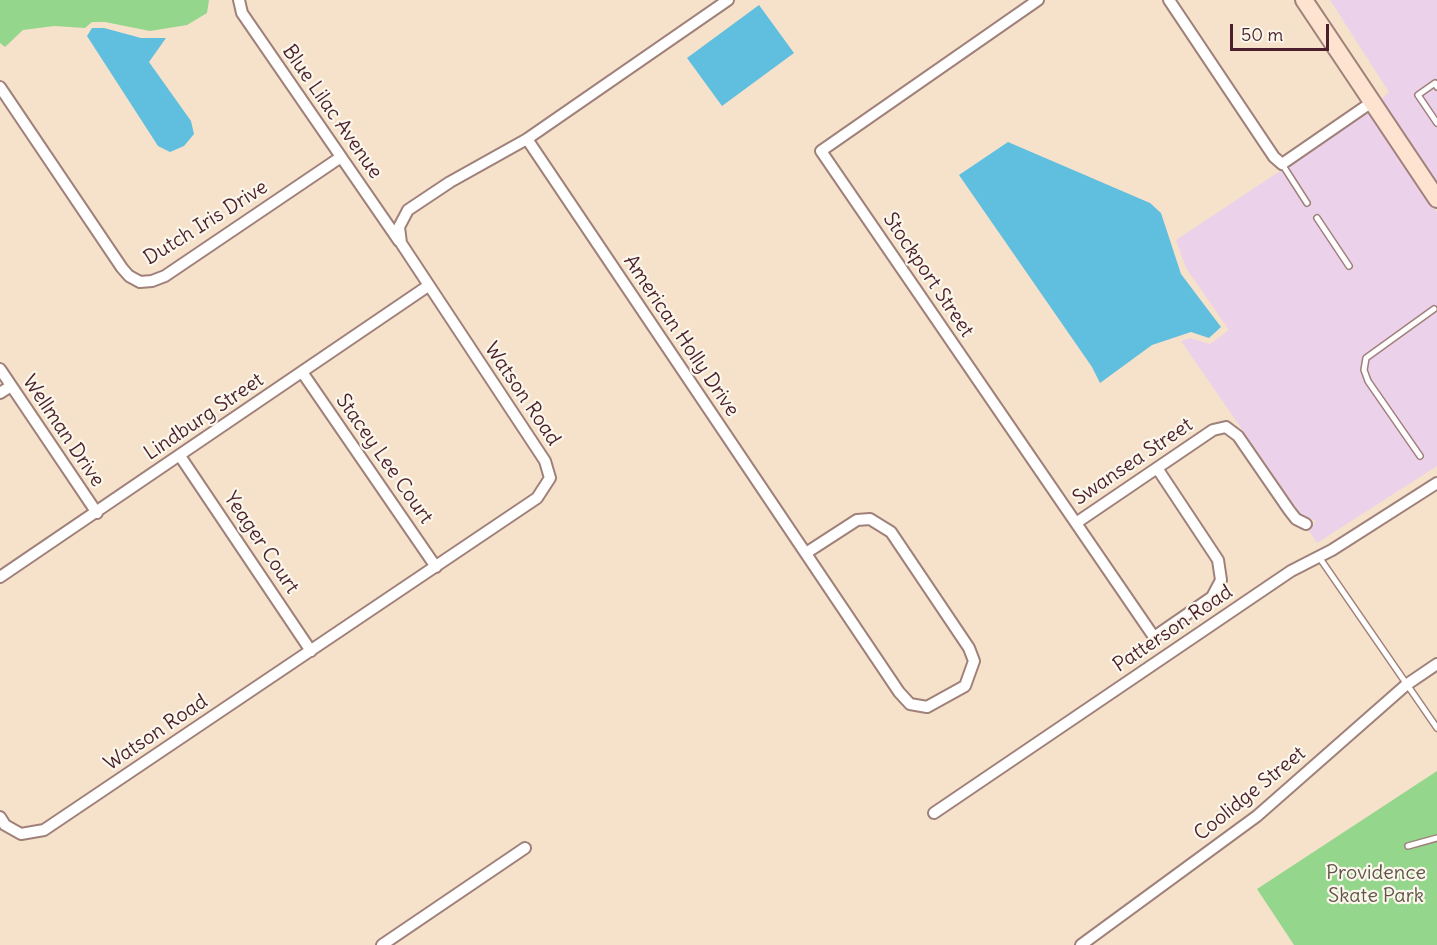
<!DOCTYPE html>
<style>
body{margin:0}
#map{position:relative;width:1437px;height:945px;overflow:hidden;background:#f6e2ca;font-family:Delius,sans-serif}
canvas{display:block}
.scale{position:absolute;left:1230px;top:24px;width:99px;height:27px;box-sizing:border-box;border:3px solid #4a1f2b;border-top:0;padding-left:8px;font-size:18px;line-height:21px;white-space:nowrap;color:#4a1f2b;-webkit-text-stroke:4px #fbf7ec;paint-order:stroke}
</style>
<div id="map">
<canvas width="1437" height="945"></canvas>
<div class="scale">50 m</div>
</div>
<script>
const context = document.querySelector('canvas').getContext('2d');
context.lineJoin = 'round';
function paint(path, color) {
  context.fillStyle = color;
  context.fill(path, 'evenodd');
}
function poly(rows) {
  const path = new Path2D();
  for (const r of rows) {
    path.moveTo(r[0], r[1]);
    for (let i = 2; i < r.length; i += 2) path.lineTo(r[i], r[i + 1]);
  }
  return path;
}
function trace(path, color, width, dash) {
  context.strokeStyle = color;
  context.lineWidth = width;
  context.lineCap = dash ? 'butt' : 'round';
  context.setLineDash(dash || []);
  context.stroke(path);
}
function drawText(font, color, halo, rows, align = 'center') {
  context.font = font + ' Delius,sans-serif';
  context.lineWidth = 4.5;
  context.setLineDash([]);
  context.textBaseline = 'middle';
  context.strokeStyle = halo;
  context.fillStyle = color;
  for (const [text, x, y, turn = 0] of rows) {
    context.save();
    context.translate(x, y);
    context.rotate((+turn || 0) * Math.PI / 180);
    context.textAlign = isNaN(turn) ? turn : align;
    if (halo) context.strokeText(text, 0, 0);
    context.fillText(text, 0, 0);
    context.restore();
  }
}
paint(poly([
 [1330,0,1437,0,1437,185,1380,100,1389,92],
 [1369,112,1437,212,1437,466,1317,543,1309,531,1316,521,1301,514,1295,506,1181,341,1190,338,1210,344,1229,330,1186,268,1176,240]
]), '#ecd1ea');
paint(poly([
 [0,0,209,0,207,13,187,25,150,31,105,22,92,22,85,28,54,26,23,30,5,47,0,43],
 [1437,771,1437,945,1294,945,1257,889]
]), '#95d68d');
paint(poly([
 [759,5,794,53,722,106,687,58],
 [92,28,104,28,141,38,166,38,149,62,191,121,194,134,184,146,170,152,158,146,87,36],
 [1008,142,1150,203,1161,213,1181,274,1221,327,1209,338,1191,332,1152,345,1100,383,1092,367,959,175]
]), '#60bede');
const service = poly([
 [1437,87,1435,83,1418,95,1437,123],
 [1282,164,1307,203],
 [1317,218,1349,266],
 [1420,456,1368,381,1364,370,1366,358,1434,309],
 [1319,557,1437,728],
 [1408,846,1437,838]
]);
const minor = poly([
 [239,0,242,13,399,241],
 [1038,0,821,151,1154,637,1212,597,1221,580,1218,560,1157,468],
 [1169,0,1274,157,1282,164,1372,102],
 [0,87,122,268,129,276,140,282,152,281,165,276,341,157],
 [527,139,899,692,910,704,927,707,965,686,974,661,969,648,891,532,870,519,857,520,806,553],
 [0,369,97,513],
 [302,372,436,567],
 [0,393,11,386],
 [180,456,311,651],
 [1076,523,1213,430,1226,427,1238,436,1289,510,1296,519,1306,524],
 [0,577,428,286],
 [934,813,1291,571,1332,550,1437,483],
 [0,817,5,825,21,834,44,830,537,498,550,478,545,461,401,243,399,227,408,210,450,182,527,139,728,0],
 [382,945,525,848],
 [1081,945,1257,816,1406,685,1437,664]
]);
const secondary = poly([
 [1304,0,1437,199]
]);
trace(service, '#a0807a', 8);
trace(minor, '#a0807a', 14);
trace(secondary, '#a0807a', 20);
trace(service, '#fff', 5);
trace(minor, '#fff', 10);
trace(secondary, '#fee3d1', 16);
drawText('20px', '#4a1f2b', '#fbf7ec', [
 ["Blue Lilac Avenue",332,112,55],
 ["Dutch Iris Drive",206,223,-32],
 ["Stockport Street",928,275,56],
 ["American Holly Drive",681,336,56],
 ["Watson Road",522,394,56],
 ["Lindburg Street",204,417,-34],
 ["Wellman Drive",63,431,56],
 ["Stacey Lee Court",384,459,55],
 ["Swansea Street",1133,462,-34],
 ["Yeager Court",261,543,56],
 ["Patterson Road",1173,629,-34],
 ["Watson Road",156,733,-34],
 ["Coolidge Street",1250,794,-39]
]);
drawText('20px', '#605648', '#fbf7ec', [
 ["Providence",1376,873],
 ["Skate Park",1376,896]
]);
</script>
